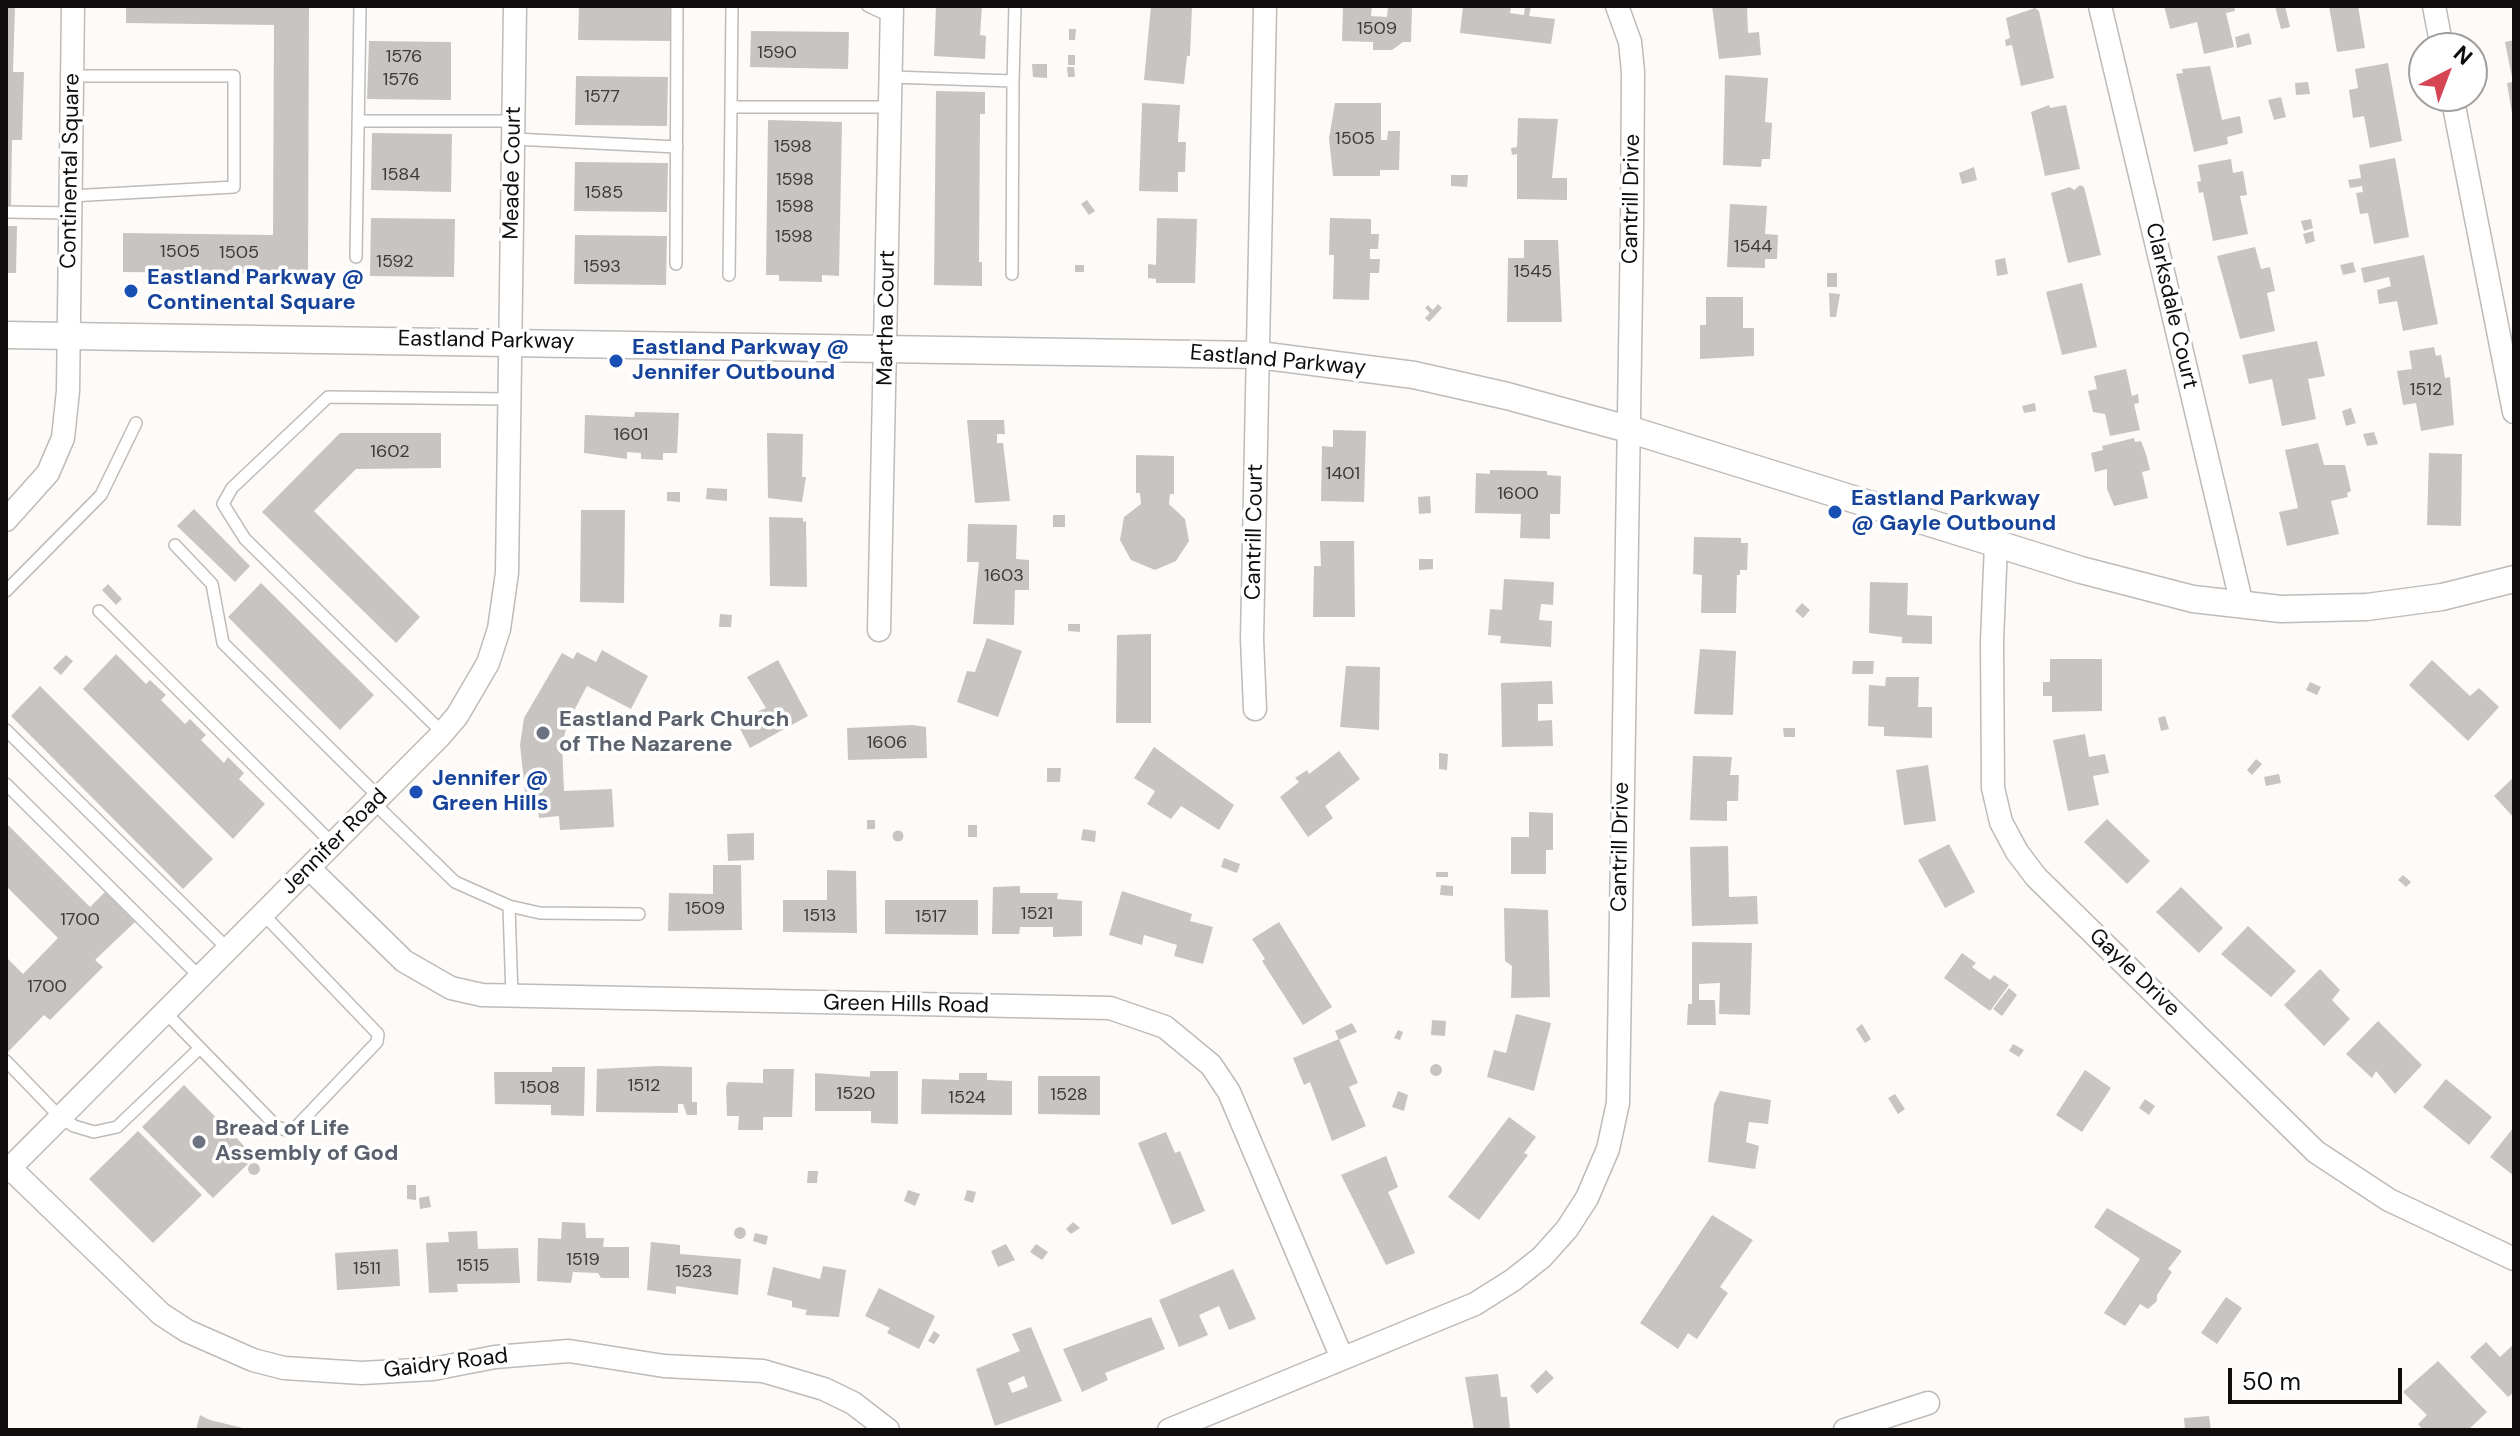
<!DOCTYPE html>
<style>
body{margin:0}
#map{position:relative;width:2520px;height:1436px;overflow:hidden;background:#fdfaf7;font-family:"DM Sans",sans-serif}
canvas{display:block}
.frame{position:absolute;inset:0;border:8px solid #0f0d0d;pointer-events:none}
.north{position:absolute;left:2408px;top:32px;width:80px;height:80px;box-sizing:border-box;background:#fff;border:2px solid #9f9e9e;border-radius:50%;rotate:42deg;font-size:22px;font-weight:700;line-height:32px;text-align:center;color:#0f0d0d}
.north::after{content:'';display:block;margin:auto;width:28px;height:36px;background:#d64554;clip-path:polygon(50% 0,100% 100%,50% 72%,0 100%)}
.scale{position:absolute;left:2228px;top:1368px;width:174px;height:36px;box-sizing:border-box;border:4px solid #0f0d0d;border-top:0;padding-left:10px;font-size:24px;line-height:28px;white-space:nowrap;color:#0f0d0d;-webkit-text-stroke:6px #fff;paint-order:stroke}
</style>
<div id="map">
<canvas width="2520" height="1436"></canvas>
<div class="frame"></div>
<div class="north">N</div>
<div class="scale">50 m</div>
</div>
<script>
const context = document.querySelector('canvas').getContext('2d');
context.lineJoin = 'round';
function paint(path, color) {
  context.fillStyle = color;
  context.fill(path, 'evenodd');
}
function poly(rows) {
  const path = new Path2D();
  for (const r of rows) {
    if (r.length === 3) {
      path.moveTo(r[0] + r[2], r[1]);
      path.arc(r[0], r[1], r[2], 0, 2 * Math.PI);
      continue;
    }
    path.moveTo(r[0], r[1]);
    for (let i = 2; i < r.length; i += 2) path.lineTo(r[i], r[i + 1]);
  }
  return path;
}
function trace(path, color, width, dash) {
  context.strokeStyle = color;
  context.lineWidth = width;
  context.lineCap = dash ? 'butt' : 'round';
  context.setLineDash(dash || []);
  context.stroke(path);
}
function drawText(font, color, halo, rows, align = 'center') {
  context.font = font + ' "DM Sans",sans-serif';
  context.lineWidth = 7;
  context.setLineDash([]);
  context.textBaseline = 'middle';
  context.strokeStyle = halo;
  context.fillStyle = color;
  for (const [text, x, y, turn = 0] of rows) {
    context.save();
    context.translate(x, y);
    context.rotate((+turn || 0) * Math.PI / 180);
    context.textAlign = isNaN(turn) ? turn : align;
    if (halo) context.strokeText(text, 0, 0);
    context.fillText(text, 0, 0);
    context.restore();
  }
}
paint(poly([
 [6,6,15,7,13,72,24,72,22,140,12,140,11,207,6,207],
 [126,6,309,6,308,274,123,272,123,233,273,235,274,25,126,23],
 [579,6,670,6,670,41,578,40],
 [936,6,982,6,980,35,986,36,985,59,934,56],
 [1151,6,1192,6,1190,56,1187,56,1184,84,1144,80],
 [1343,6,1372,6,1371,16,1387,17,1388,6,1412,6,1411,42,1403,42,1392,50,1373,50,1373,42,1342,41],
 [1463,6,1511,6,1510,13,1524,15,1525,6,1531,6,1529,16,1555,19,1551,44,1460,33],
 [1712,6,1747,6,1748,33,1759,32,1761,55,1719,59],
 [2164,6,2234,6,2235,11,2226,13,2234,47,2204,54,2197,22,2170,29],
 [2275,6,2285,6,2290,27,2281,29],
 [2329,6,2358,6,2365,48,2337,52],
 [2035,8,2039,11,2054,78,2021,86,2012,45,2006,46,2005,40,2010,38,2006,18],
 [1069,29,1076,29,1075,40,1069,40],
 [751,31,849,32,848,69,750,67],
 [2249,33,2252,44,2237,48,2235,37],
 [2514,40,2514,113,2512,114,2507,83,2513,82,2505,42],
 [369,41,451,42,451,100,367,99],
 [1068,55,1075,55,1075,65,1068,65],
 [2388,63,2402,141,2370,148,2364,116,2353,118,2349,90,2358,88,2355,69],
 [1032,64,1047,64,1047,78,1033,77],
 [2210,66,2222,120,2240,116,2243,133,2227,137,2228,144,2194,152,2176,74,2183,73,2182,69],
 [1067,67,1074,67,1075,77,1068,77],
 [1725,75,1768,78,1765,122,1772,123,1770,159,1762,159,1761,167,1723,165],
 [576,76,668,77,667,126,575,125],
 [2308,82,2310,94,2296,95,2295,83],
 [936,91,985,92,985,114,980,114,979,262,982,262,982,286,934,285],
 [2281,97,2286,117,2274,120,2268,100],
 [1142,103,1180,105,1178,142,1186,142,1185,172,1178,172,1178,192,1139,191],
 [1335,103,1381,103,1381,140,1387,140,1388,131,1400,131,1399,170,1380,170,1380,176,1333,176,1329,138],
 [2049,105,2050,108,2066,105,2080,169,2045,176,2031,112],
 [1518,118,1558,119,1552,178,1567,178,1567,200,1517,199,1517,154,1512,155,1511,148,1517,147],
 [768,120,842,122,839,276,822,275,822,282,779,281,779,275,766,275],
 [372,133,452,134,451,192,371,190],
 [2395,158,2409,237,2374,244,2368,213,2360,214,2356,193,2363,192,2362,186,2350,188,2348,180,2361,178,2359,165],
 [2231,159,2233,173,2243,171,2247,195,2240,196,2248,234,2213,241,2203,192,2199,193,2197,182,2201,181,2198,165],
 [575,162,668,163,667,212,574,211],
 [1974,167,1977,180,1962,184,1959,173],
 [1451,175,1468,175,1467,187,1451,186],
 [2080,185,2084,187,2101,255,2068,263,2051,193,2070,187,2074,190],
 [1087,200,1095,211,1089,215,1081,204],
 [1730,204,1767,206,1765,234,1778,235,1777,259,1765,259,1765,268,1727,267],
 [371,218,455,219,454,277,370,276],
 [1157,218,1197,219,1195,283,1156,283,1156,279,1148,278,1148,264,1156,265],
 [1330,218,1371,219,1371,234,1379,234,1378,249,1370,249,1370,259,1380,259,1379,273,1370,273,1369,300,1333,299,1334,255,1329,255],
 [2311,219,2313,228,2304,231,2301,221],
 [6,226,17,226,16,273,6,273],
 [2313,231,2315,241,2306,244,2303,234],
 [575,235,667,236,666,285,574,284],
 [1524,240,1558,240,1562,322,1507,322,1508,258,1524,258],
 [2255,247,2261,269,2270,267,2275,291,2267,293,2275,331,2240,339,2217,256],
 [2424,255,2438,324,2403,331,2397,301,2379,304,2377,290,2391,286,2389,277,2364,283,2361,268],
 [2005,258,2008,274,1997,276,1995,260],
 [2353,262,2356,272,2343,275,2340,265],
 [1075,265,1084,265,1084,272,1075,272],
 [1827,273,1837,273,1837,287,1827,287],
 [2082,283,2097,347,2062,355,2046,292],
 [1829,293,1840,294,1836,317,1830,317],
 [1706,297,1743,297,1743,328,1754,328,1754,356,1700,359,1700,325,1706,325],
 [1438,304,1442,308,1429,322,1425,318,1430,313,1425,308,1428,305,1433,310],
 [2317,341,2325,376,2308,379,2316,419,2282,426,2272,379,2249,384,2242,355],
 [2434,347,2436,356,2441,355,2445,378,2450,377,2454,425,2421,431,2416,403,2403,405,2397,371,2412,369,2409,351],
 [2126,369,2132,396,2138,394,2139,403,2134,404,2140,430,2110,436,2105,414,2093,412,2088,391,2097,389,2094,376],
 [2035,403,2036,411,2024,413,2022,406],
 [2351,408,2356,423,2346,426,2342,411],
 [635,412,679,413,677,453,663,453,663,460,641,459,641,453,627,452,627,459,584,453,585,415,634,417],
 [967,420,1004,420,1005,434,997,434,997,443,1003,443,1010,501,975,503],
 [1333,430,1366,431,1364,502,1321,501,1322,446,1333,447],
 [2374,432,2378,444,2367,446,2363,434],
 [340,433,441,433,441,468,356,469,314,511,420,617,396,643,262,512],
 [767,433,803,434,802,477,806,477,802,502,768,498],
 [2134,438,2135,442,2141,441,2146,454,2150,470,2142,472,2148,498,2114,506,2107,489,2107,469,2095,472,2091,453,2103,450,2102,446],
 [2318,443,2324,465,2345,465,2351,491,2347,493,2348,497,2331,501,2339,534,2287,546,2279,512,2298,508,2285,450],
 [2429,453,2462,454,2461,526,2427,525],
 [1136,455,1174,456,1174,494,1170,494,1169,504,1185,519,1189,541,1176,561,1155,570,1131,560,1120,540,1124,517,1141,504,1140,493,1136,493],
 [1490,470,1547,471,1547,475,1561,476,1560,514,1550,514,1550,539,1520,538,1521,514,1475,513,1476,473,1490,474],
 [707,488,727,489,727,501,706,499],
 [667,492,680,492,680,502,667,501],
 [1430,496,1431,513,1419,514,1418,497],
 [194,509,250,566,235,582,177,526],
 [581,510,625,510,624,603,580,602],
 [1053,515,1065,515,1065,527,1053,527],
 [769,517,803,518,803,522,806,521,807,587,770,586],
 [968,524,1017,525,1016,559,1029,560,1029,590,1015,590,1014,625,973,624,979,562,967,562],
 [1694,537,1741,538,1741,543,1748,543,1747,570,1740,570,1740,575,1737,575,1736,613,1701,613,1702,575,1693,574],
 [1320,541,1354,541,1355,617,1313,617,1314,566,1321,566],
 [1419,559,1433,559,1433,569,1419,570],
 [1504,579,1554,582,1553,605,1541,604,1539,620,1552,621,1551,647,1500,643,1501,636,1488,635,1490,609,1502,610],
 [1870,582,1908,583,1907,615,1932,616,1932,644,1902,643,1902,637,1869,633],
 [261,583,374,695,340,730,228,617],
 [108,584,122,599,116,605,102,590],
 [1802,603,1810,610,1803,618,1795,611],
 [720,614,732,615,731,627,719,627],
 [1068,624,1080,624,1080,632,1068,631],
 [1151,634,1151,723,1116,723,1117,635],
 [987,638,1022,651,998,717,957,702,967,671,975,672],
 [1700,649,1736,651,1733,715,1694,714],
 [602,650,648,676,631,709,587,686,568,722,562,744,564,791,612,789,614,827,560,830,559,816,539,818,538,810,527,810,520,745,524,718,562,653,573,659,577,652,596,662],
 [116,654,146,684,150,680,166,695,161,700,185,724,190,719,206,735,201,740,224,763,228,757,244,773,239,779,265,804,233,839,83,689],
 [66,655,73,661,61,675,53,668],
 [2050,659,2102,659,2102,711,2052,712,2052,696,2043,696,2043,682,2050,682],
 [778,660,808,716,750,748,736,721,766,708,747,677],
 [2432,660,2470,696,2479,688,2499,707,2468,741,2409,685],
 [1853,661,1874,661,1873,674,1852,674],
 [1346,666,1380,667,1379,730,1340,727],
 [1886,677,1919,677,1918,707,1932,707,1932,738,1884,736,1884,727,1868,726,1869,685,1885,686],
 [1552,681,1553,704,1538,704,1538,721,1552,720,1553,746,1502,747,1501,683],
 [2310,682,2321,687,2317,695,2306,690],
 [40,686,213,859,183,889,11,716],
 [2165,716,2169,729,2161,731,2158,718],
 [913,725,926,727,927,758,848,760,847,728],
 [1783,728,1795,728,1795,737,1784,737],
 [2085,734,2089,757,2105,754,2109,773,2093,776,2099,805,2068,811,2053,740],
 [1154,747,1234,805,1219,830,1181,806,1171,819,1147,804,1155,791,1134,778],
 [1339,751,1360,779,1325,806,1333,818,1308,837,1280,797,1299,782,1295,778,1307,770,1309,774],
 [1439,753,1448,754,1447,770,1439,769],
 [1693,756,1732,757,1730,775,1739,775,1738,801,1727,801,1727,821,1690,820],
 [2256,759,2262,764,2252,775,2247,770],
 [1928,765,1936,821,1904,825,1896,770],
 [1047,768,1061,768,1060,782,1047,782],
 [2279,774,2281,783,2266,786,2264,777],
 [2514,777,2514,818,2494,796],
 [1529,812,1553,813,1553,850,1546,850,1546,874,1511,874,1511,837,1529,837],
 [2107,819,2150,861,2127,884,2084,842],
 [867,820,875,820,875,829,867,829],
 [6,823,90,907,105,892,135,922,95,960,103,967,50,1020,44,1015,8,1052,6,957,23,974,58,938,6,886],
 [968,825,977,825,977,837,968,837],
 [1083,829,1096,831,1095,842,1081,840],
 [898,836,5.5],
 [754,833,754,860,728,861,727,834],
 [1949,844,1975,892,1945,908,1918,860],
 [1728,846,1729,897,1757,896,1758,924,1692,926,1690,847],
 [1224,858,1240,864,1237,873,1221,867],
 [713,865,741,865,742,930,668,931,669,893,713,894],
 [827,870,856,871,857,933,783,932,783,900,827,900],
 [1436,872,1448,872,1448,877,1436,877],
 [2403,875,2411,882,2406,887,2398,880],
 [1441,885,1453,886,1453,896,1440,895],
 [1020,886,1020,893,1058,893,1057,899,1082,901,1082,936,1053,937,1053,927,1020,927,1019,934,992,934,993,887],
 [2181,887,2223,928,2199,953,2156,912],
 [1122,891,1192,914,1190,921,1213,927,1203,964,1174,956,1177,945,1144,935,1142,945,1109,935],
 [885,900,978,900,978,935,885,934],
 [1504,908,1548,910,1550,997,1511,998,1512,966,1505,961],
 [1279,922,1332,1007,1303,1025,1262,961,1265,959,1252,939],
 [2248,926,2296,971,2271,997,2221,954],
 [1692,942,1752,943,1750,1015,1719,1014,1720,983,1699,984,1699,1000,1715,1000,1716,1025,1687,1025,1688,1004,1692,1004],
 [1962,953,1976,963,1972,967,1990,980,1994,975,2009,985,1990,1011,1944,978],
 [2320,969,2340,990,2332,1000,2350,1019,2324,1046,2284,1005],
 [2009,988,2017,995,2002,1016,1993,1009],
 [1516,1014,1551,1023,1534,1091,1487,1077,1494,1050,1506,1053],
 [1432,1020,1446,1021,1445,1036,1431,1035],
 [2378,1021,2422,1065,2395,1094,2376,1071,2372,1078,2346,1054],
 [1352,1023,1357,1032,1339,1040,1335,1031],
 [1862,1024,1871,1039,1865,1043,1856,1029],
 [1398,1030,1403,1032,1400,1040,1394,1038],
 [1339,1039,1358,1083,1349,1087,1366,1126,1332,1141,1310,1082,1304,1085,1293,1058],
 [2013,1044,2024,1050,2019,1057,2009,1051],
 [1436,1070,6],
 [658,1066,692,1067,692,1102,697,1102,697,1115,687,1115,683,1104,678,1104,678,1113,596,1112,597,1069],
 [552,1067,585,1067,584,1116,551,1115,551,1105,495,1104,494,1072,552,1072],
 [763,1069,794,1069,792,1117,763,1117,763,1130,738,1130,739,1116,727,1116,726,1087,728,1082,763,1083],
 [2085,1070,2111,1088,2082,1132,2056,1115],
 [870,1071,898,1071,898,1124,871,1123,871,1111,815,1111,815,1073,870,1077],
 [959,1073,987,1073,987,1080,1012,1081,1012,1115,921,1114,922,1079,959,1080],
 [1038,1076,1100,1076,1100,1115,1038,1114],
 [2446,1079,2492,1117,2469,1145,2423,1107],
 [184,1085,255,1157,213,1198,142,1127],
 [1398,1091,1408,1095,1404,1111,1392,1107],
 [1720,1091,1771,1100,1768,1124,1749,1122,1746,1142,1759,1146,1755,1169,1708,1162,1714,1104],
 [1895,1094,1905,1109,1898,1114,1888,1098],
 [2145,1099,2155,1106,2149,1115,2139,1108],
 [1509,1117,1536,1137,1524,1153,1528,1155,1479,1220,1448,1197],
 [2514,1127,2514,1176,2490,1157],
 [138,1131,202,1195,153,1243,89,1179],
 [1166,1132,1175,1153,1180,1151,1205,1211,1172,1225,1138,1143],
 [1386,1156,1398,1187,1388,1192,1415,1253,1386,1265,1341,1175],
 [254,1169,6],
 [808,1171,818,1171,817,1183,807,1183],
 [407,1185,416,1185,416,1200,407,1199],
 [908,1190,920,1194,915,1206,904,1201],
 [967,1190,976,1192,973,1203,964,1200],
 [429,1196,431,1207,420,1209,419,1198],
 [2107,1208,2182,1251,2168,1269,2172,1272,2157,1295,2157,1301,2148,1309,2140,1304,2125,1326,2104,1313,2140,1259,2094,1227],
 [1712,1215,1753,1240,1720,1287,1728,1293,1697,1339,1688,1333,1678,1349,1640,1323],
 [562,1222,585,1223,586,1238,604,1238,603,1247,629,1247,629,1278,601,1278,598,1273,573,1272,571,1283,537,1281,538,1238,561,1239],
 [1073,1222,1080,1228,1071,1234,1066,1229],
 [740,1233,6],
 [477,1231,478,1249,518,1248,520,1283,457,1284,458,1292,429,1293,426,1243,449,1242,448,1232],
 [755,1233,768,1236,766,1245,753,1241],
 [651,1242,680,1245,680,1254,741,1259,738,1295,676,1286,676,1294,647,1290],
 [1006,1244,1015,1260,998,1267,991,1251],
 [1036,1244,1048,1252,1042,1260,1030,1252],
 [398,1249,400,1286,337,1290,335,1253],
 [823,1266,846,1270,839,1317,805,1315,807,1310,792,1307,792,1301,767,1295,773,1267,820,1279],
 [1233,1269,1256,1319,1229,1330,1219,1306,1199,1315,1208,1335,1179,1347,1159,1300],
 [879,1288,935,1316,919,1349,887,1333,890,1328,865,1316],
 [2226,1297,2242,1308,2217,1344,2201,1333],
 [1151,1317,1165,1349,1105,1373,1108,1380,1082,1392,1063,1349],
 [1031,1327,1062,1401,995,1426,976,1369,1020,1351,1012,1334],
 [1024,1376,1028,1387,1012,1393,1008,1383],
 [934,1331,940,1335,934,1344,928,1341],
 [2486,1342,2500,1357,2514,1344,2514,1392,2508,1397,2470,1357],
 [2438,1361,2487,1412,2468,1430,2423,1430,2418,1424,2427,1415,2403,1392],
 [1546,1370,1554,1378,1537,1394,1530,1386],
 [1498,1374,1501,1397,1507,1397,1510,1430,1474,1430,1465,1377],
 [200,1415,210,1420,251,1430,196,1430],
 [2209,1416,2211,1430,2185,1430,2184,1418]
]), '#c8c4c2');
const service = poly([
 [868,6,892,17],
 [891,77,1013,81,1015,6],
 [731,107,732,6],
 [358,121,514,121],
 [514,139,677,147],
 [70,196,234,187,234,76,72,76],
 [6,212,70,213],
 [356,257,360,6],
 [676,264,677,6],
 [1012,274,1013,81],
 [729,275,731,107,890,107],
 [175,545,212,584,223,643,379,797],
 [6,591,101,495,136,423],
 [99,611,333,844],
 [6,730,228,949],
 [443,733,245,539,223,504,232,488,328,397,510,399],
 [6,784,200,977],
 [374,803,455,882,509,906,512,997],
 [509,906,540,913,639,914],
 [165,1012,277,1127,289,1131,296,1127,377,1042,378,1034,263,914],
 [6,1061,60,1117,74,1126,94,1132,117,1127,200,1048]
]);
const minor = poly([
 [2100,6,2242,605],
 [2434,6,2442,48],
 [2452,96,2514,412],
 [6,520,48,473,63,438,68,391,73,6],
 [1996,544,1992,641,1993,788,2001,822,2017,852,2036,877,2316,1152,2389,1200,2514,1259],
 [879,630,892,6],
 [1255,709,1252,639,1265,6],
 [309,868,404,961,451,988,482,995,1110,1008,1165,1027,1211,1065,1229,1092,1342,1358],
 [10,1168,161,1314,187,1331,253,1360,284,1368,362,1373,433,1369,495,1357,569,1351,664,1366,763,1371,824,1389,853,1403,888,1430],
 [6,1172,439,737,457,716,488,663,499,629,507,573,515,6],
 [1169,1430,1475,1304,1513,1280,1542,1257,1567,1229,1587,1198,1608,1149,1618,1103,1632,227,1633,72,1630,42,1617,6],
 [1845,1430,1928,1403]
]);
const tertiary = poly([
 [6,335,1259,355,1414,375,1507,396,1628,429,2081,570,2193,599,2281,609,2367,607,2442,597,2514,579]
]);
trace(service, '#bebbb8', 14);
trace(minor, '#bebbb8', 25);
trace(tertiary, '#bebbb8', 29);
trace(service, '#fff', 11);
trace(minor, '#fff', 22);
trace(tertiary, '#fff', 26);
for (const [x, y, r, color] of [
 [131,291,8,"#1a4fb4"],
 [616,361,8,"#1a4fb4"],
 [1835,512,8,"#1a4fb4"],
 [543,733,8,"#6b7280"],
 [416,792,8,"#1a4fb4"],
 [199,1142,8,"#6b7280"]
]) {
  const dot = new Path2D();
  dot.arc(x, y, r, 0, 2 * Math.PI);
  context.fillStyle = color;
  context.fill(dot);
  trace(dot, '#fff', 3);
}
drawText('18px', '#3d3b3a', null, [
 ["1509",1377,29],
 ["1590",777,53],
 ["1576",404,57],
 ["1576",401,80],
 ["1577",602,97],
 ["1505",1355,139],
 ["1598",793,147],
 ["1584",401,175],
 ["1598",795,180],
 ["1585",604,193],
 ["1598",795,207],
 ["1598",794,237],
 ["1544",1753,247],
 ["1505",180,252],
 ["1505",239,253],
 ["1592",395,262],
 ["1593",602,267],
 ["1545",1533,272],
 ["1512",2426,390],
 ["1601",631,435],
 ["1602",390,452],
 ["1401",1343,474],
 ["1600",1518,494],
 ["1603",1004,576],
 ["1606",887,743],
 ["1509",705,909],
 ["1521",1037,914],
 ["1513",820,916],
 ["1517",931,917],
 ["1700",80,920],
 ["1700",47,987],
 ["1512",644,1086],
 ["1508",540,1088],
 ["1520",856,1094],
 ["1528",1069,1095],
 ["1524",967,1098],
 ["1519",583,1260],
 ["1515",473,1266],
 ["1511",367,1269],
 ["1523",694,1272]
]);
drawText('22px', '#0f0d0d', '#fff', [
 ["Continental Square",71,171,-89],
 ["Meade Court",513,173,-89],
 ["Cantrill Drive",1632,199,-89],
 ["Clarksdale Court",2171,306,77],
 ["Martha Court",887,318,-89],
 ["Eastland Parkway",486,341,1],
 ["Eastland Parkway",1278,361,5],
 ["Cantrill Court",1255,532,-89],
 ["Jennifer Road",335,842,-45],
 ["Cantrill Drive",1621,847,-89],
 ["Gayle Drive",2134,973,44],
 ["Green Hills Road",906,1005,1],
 ["Gaidry Road",446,1364,-7]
]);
drawText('bold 22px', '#164399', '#fff', [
 ["Eastland Parkway @",147,278],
 ["Continental Square",147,303],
 ["Eastland Parkway @",632,348],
 ["Jennifer Outbound",632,373],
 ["Eastland Parkway",1851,499],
 ["@ Gayle Outbound",1851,524],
 ["Jennifer @",432,779],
 ["Green Hills",432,804]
], 'left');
drawText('bold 22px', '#5b616d', '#fff', [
 ["Eastland Park Church",559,720],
 ["of The Nazarene",559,745],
 ["Bread of Life",215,1129],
 ["Assembly of God",215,1154]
], 'left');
</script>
